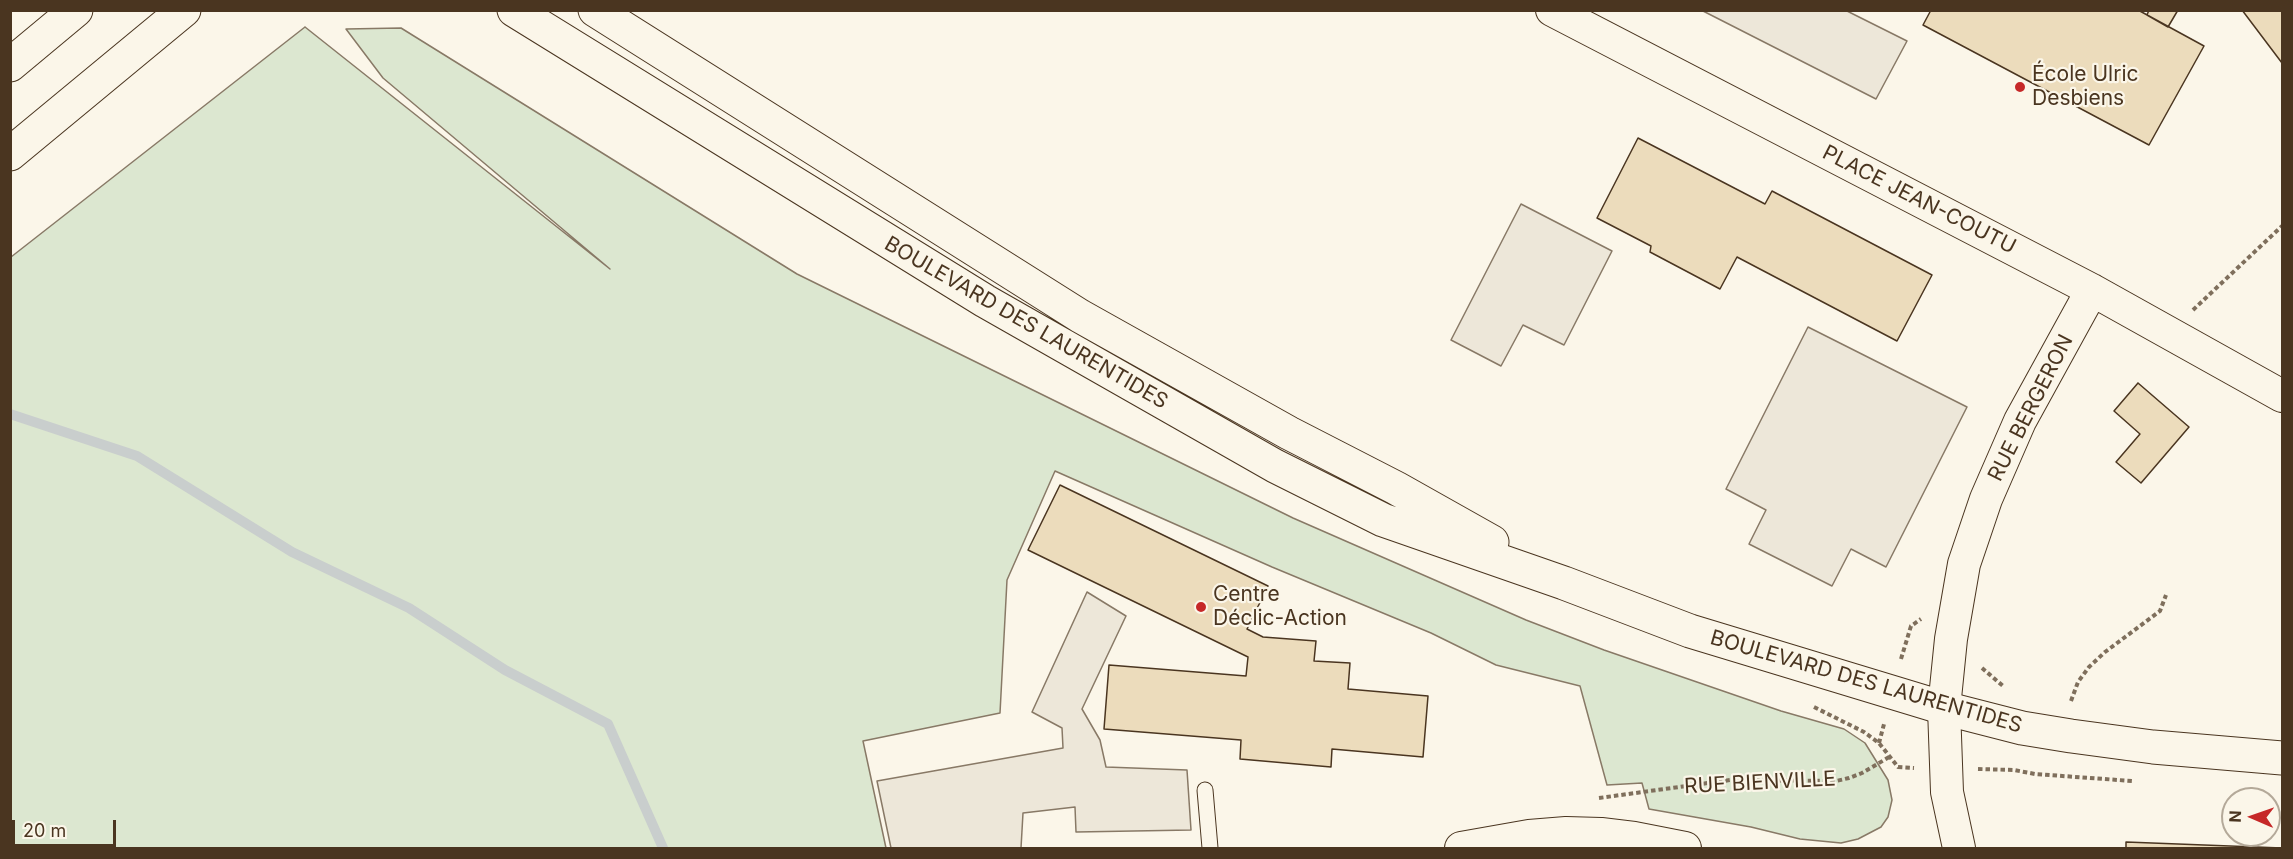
<!DOCTYPE html>
<meta charset="utf-8">
<style>
body{margin:0}
#map{position:relative;width:2293px;height:859px;overflow:hidden;background:#fbf6e9;font-family:Inter,sans-serif}
canvas{display:block}
.frame{position:absolute;inset:0;border:12px solid #4a3520;pointer-events:none}
.north{position:absolute;left:2221px;top:787px;width:60px;height:60px;box-sizing:border-box;background:#fbf6e9;border:2px solid #b4a999;border-radius:50%;rotate:272deg;font-size:16px;font-weight:700;line-height:24px;text-align:center;color:#4a3520}
.north::after{content:'';display:block;margin:auto;width:21px;height:27px;background:#c62828;clip-path:polygon(50% 0,100% 100%,50% 72%,0 100%)}
.scale{position:absolute;left:12px;top:820px;width:104px;height:27px;box-sizing:border-box;border:3px solid #4a3520;border-top:0;padding-left:8px;font-size:18px;line-height:21px;white-space:nowrap;color:#4a3520;-webkit-text-stroke:4px #fbf6e9;paint-order:stroke}
</style>
<div id="map">
<canvas width="2293" height="859"></canvas>
<div class="frame"></div>
<div class="north">N</div>
<div class="scale">20 m</div>
</div>
<script>
const context = document.querySelector('canvas').getContext('2d');
context.lineJoin = 'round';
function paint(path, color) {
  context.fillStyle = color;
  context.fill(path, 'evenodd');
}
function poly(rows) {
  const path = new Path2D();
  for (const r of rows) {
    path.moveTo(r[0], r[1]);
    for (let i = 2; i < r.length; i += 2) path.lineTo(r[i], r[i + 1]);
  }
  return path;
}
function trace(path, color, width, dash) {
  context.strokeStyle = color;
  context.lineWidth = width;
  context.lineCap = dash ? 'butt' : 'round';
  context.setLineDash(dash || []);
  context.stroke(path);
}
function drawText(font, color, halo, rows, align = 'center') {
  context.font = font + ' Inter,sans-serif';
  context.lineWidth = 4.5;
  context.setLineDash([]);
  context.textBaseline = 'middle';
  context.strokeStyle = halo;
  context.fillStyle = color;
  for (const [text, x, y, turn = 0] of rows) {
    context.save();
    context.translate(x, y);
    context.rotate((+turn || 0) * Math.PI / 180);
    context.textAlign = isNaN(turn) ? turn : align;
    if (halo) context.strokeText(text, 0, 0);
    context.fillText(text, 0, 0);
    context.restore();
  }
}
const green = poly([
 [305,27,610,269,383,78,346,29,401,28,797,274,1293,518,1526,620,1604,650,1781,711,1844,729,1865,743,1888,780,1892,800,1888,817,1881,827,1858,839,1841,843,1800,839,1751,827,1649,809,1642,783,1607,785,1580,686,1496,665,1431,633,1272,567,1055,471,1007,580,1000,713,863,741,886,848,11,848,11,257,305,27]
]);
paint(green, '#dce7d0');
trace(green, '#887966', 1.5);
const parking = poly([
 [1703,11,1847,11,1907,41,1876,99,1703,11],
 [1521,204,1612,251,1564,345,1523,325,1501,366,1451,340,1521,204],
 [1808,327,1967,407,1886,567,1851,549,1832,586,1749,544,1766,510,1726,489,1808,327],
 [1087,592,1126,616,1082,709,1100,740,1106,767,1187,770,1191,830,1076,832,1075,807,1023,813,1021,848,891,848,877,781,1063,748,1062,728,1032,712,1087,592]
]);
paint(parking, '#ede7d9');
trace(parking, '#887966', 1.5);
trace(poly([
 [10,414,137,456,292,552,409,608,505,670,608,724,663,848]
]), '#c9cecd', 10);
const building = poly([
 [1931,10,2138,10,2204,46,2149,145,1923,25,1931,10],
 [2149,10,2178,10,2168,27,2147,15,2149,10],
 [2242,10,2282,10,2282,63,2242,10],
 [1638,138,1765,204,1772,191,1932,275,1897,341,1737,257,1720,289,1650,252,1651,246,1597,218,1638,138],
 [2138,383,2189,427,2141,483,2116,462,2140,434,2114,411,2138,383],
 [1060,485,1268,586,1247,629,1263,637,1316,641,1314,661,1350,663,1348,689,1428,696,1423,757,1332,749,1331,767,1240,759,1241,740,1104,729,1109,665,1246,676,1248,657,1028,550,1060,485],
 [2126,842,2282,848,2126,848,2126,842]
]);
paint(building, '#ecdcbc');
trace(building, '#4a3520', 1.5);
const lane = poly([
 [1205,790,1210,848]
]);
const street = poly([
 [1552,10,2092,290,2282,396],
 [1461,848,1529,836,1566,833,1601,834,1634,838,1685,848],
 [1959,848,1947,792,1944,708,1951,639,1964,564,1986,499,2020,421,2092,290]
]);
const secondary = poly([
 [514,10,985,301,1275,466,1383,520,1564,583,1690,631,1944,708,2022,728,2071,736,2153,747,2282,758],
 [595,10,1080,316,1289,433,1396,488,1492,542]
]);
const highway = poly([
 [10,65,76,10],
 [10,154,184,10]
]);
trace(lane, '#4a3520', 17);
trace(street, '#4a3520', 34);
trace(secondary, '#4a3520', 35);
trace(highway, '#4a3520', 35);
trace(poly([
 [2193,310,2282,226],
 [1901,659,1911,626,1921,619],
 [1982,668,2003,686],
 [2071,701,2078,682,2089,667,2105,652,2160,611,2166,595],
 [1814,707,1864,732,1879,743,1898,767,1914,768],
 [1879,743,1884,724],
 [1978,769,2014,770,2035,774,2132,781],
 [1599,798,1730,780,1836,781,1849,778,1862,773,1891,756]
]), '#7f6f5c', 4, [4.5, 3]);
trace(lane, '#fbf6e9', 15);
trace(street, '#fbf6e9', 32);
trace(secondary, '#fbf6e9', 33);
trace(highway, '#fbf6e9', 33);
for (const [x, y, r, color] of [
 [2020,87,6,"#c62828"],
 [1201,607,6,"#c62828"]
]) {
  const dot = new Path2D();
  dot.arc(x, y, r, 0, 2 * Math.PI);
  context.fillStyle = color;
  context.fill(dot);
  trace(dot, '#fbf6e9', 2);
}
drawText('21px', '#4a3520', '#fbf6e9', [
 ["École Ulric",2032,75],
 ["Desbiens",2032,99],
 ["Centre",1213,595],
 ["Déclic-Action",1213,619]
], 'left');
drawText('21px', '#4a3520', '#fbf6e9', [
 ["PLACE JEAN-COUTU",1919,200,27],
 ["BOULEVARD DES LAURENTIDES",1026,323,30],
 ["RUE BERGERON",2031,408,-63],
 ["BOULEVARD DES LAURENTIDES",1866,682,16],
 ["RUE BIENVILLE",1760,783,-3]
]);
</script>
